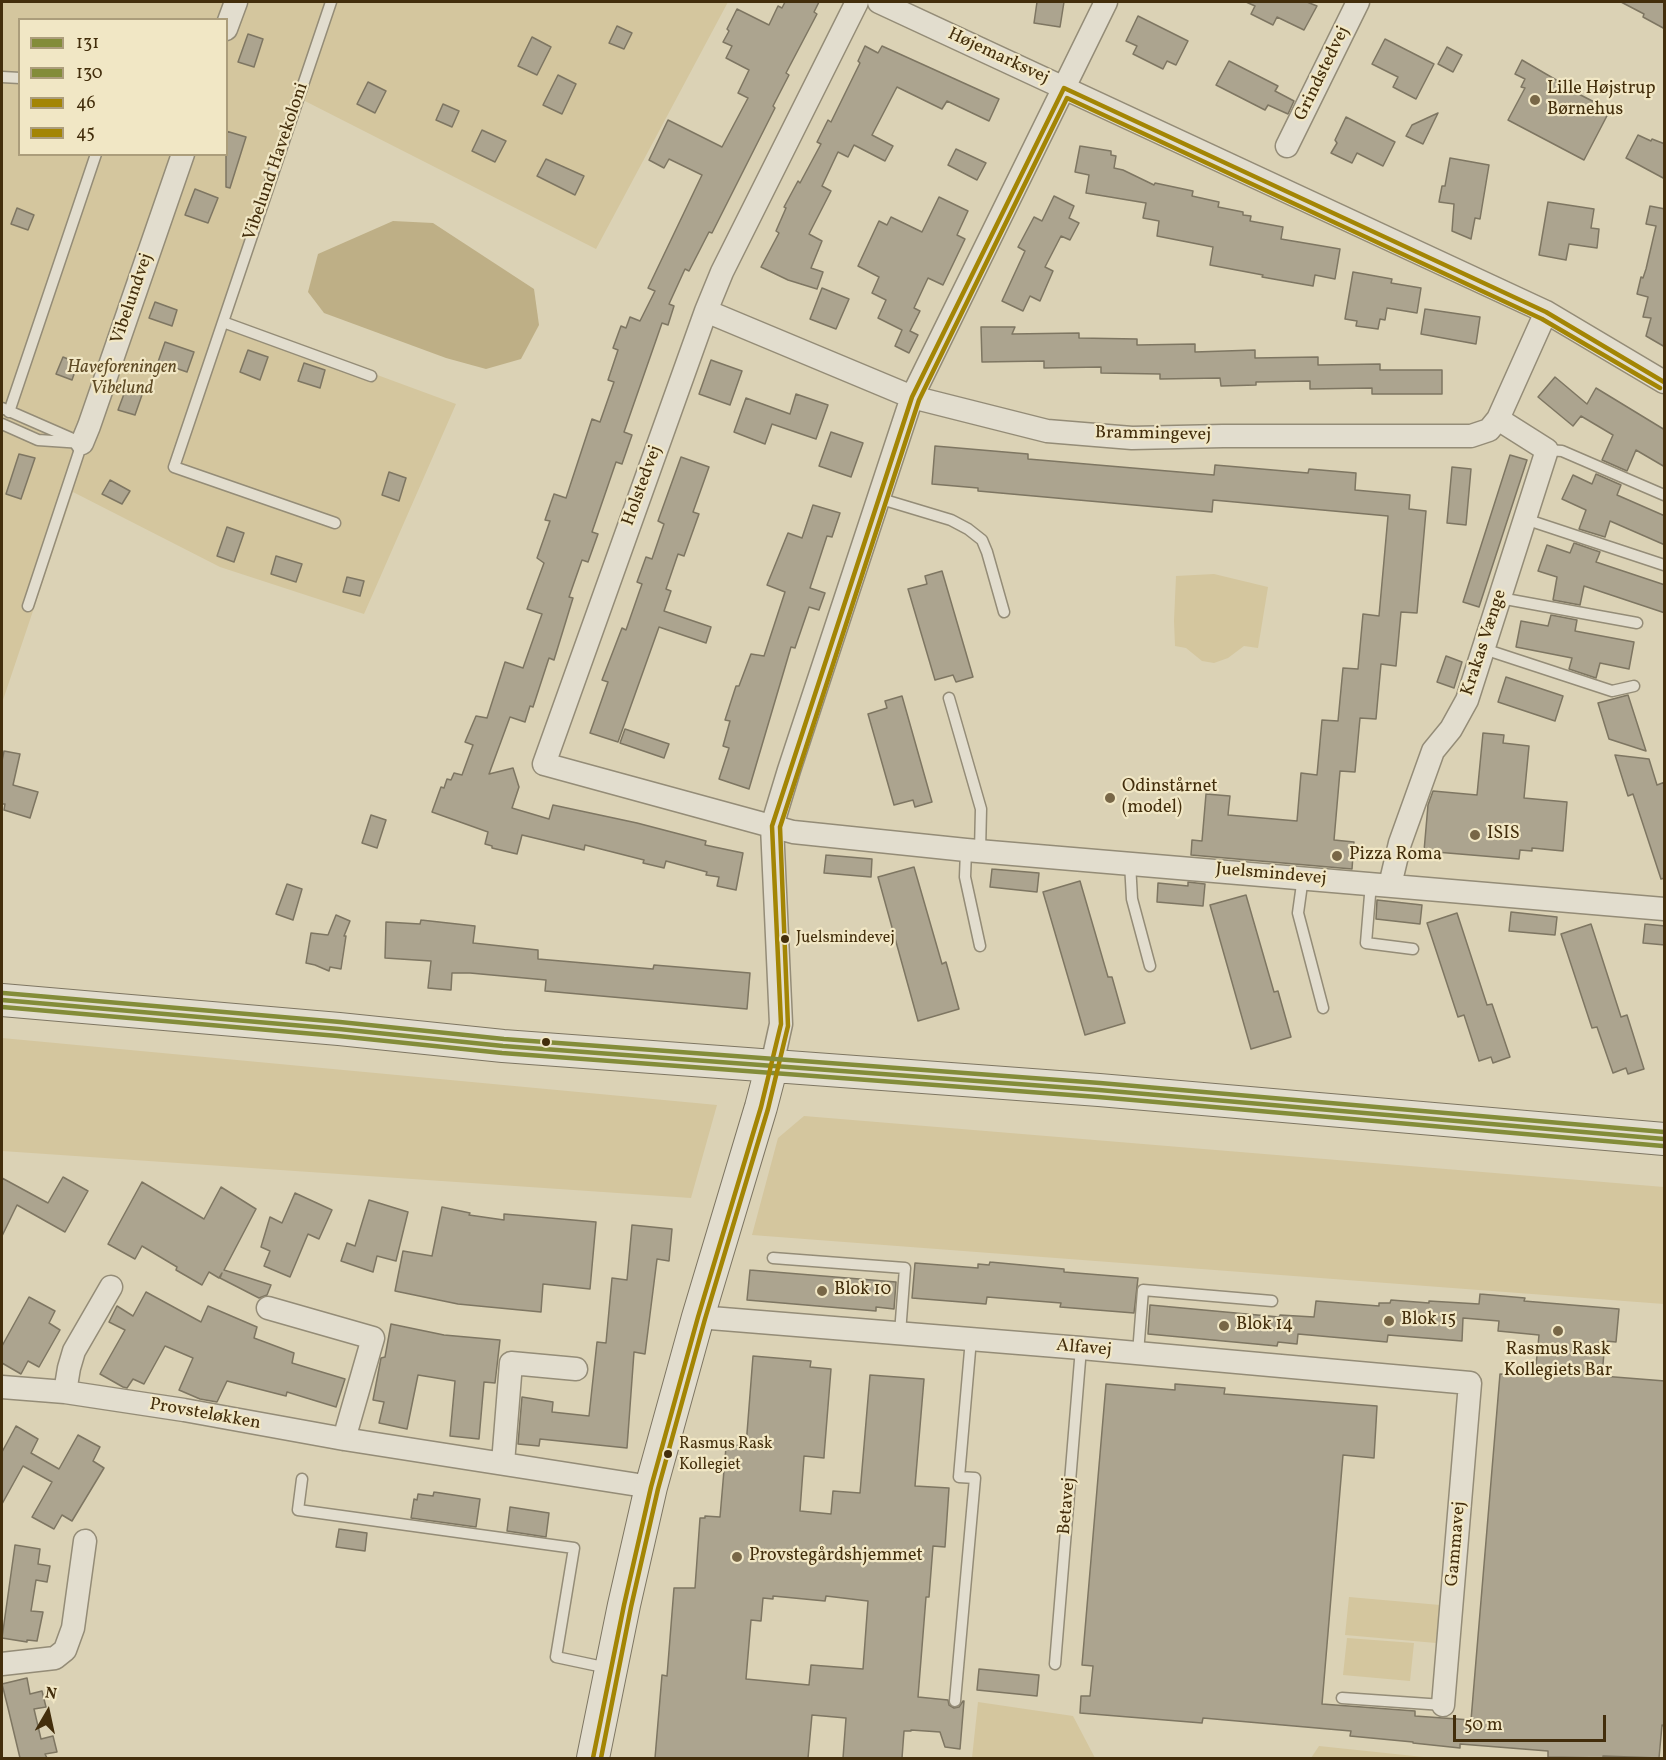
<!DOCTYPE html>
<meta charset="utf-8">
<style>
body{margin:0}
#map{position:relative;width:1666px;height:1760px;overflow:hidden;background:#dbd2b5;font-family:Vollkorn,serif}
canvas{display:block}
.frame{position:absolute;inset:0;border:3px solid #432e0c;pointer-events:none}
.legend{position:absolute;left:18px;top:18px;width:210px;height:138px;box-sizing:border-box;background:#f1e7c5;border:2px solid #ab9d7b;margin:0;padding:8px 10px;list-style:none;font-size:18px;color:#432e0c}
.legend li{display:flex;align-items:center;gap:12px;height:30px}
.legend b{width:30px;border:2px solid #ab9d7b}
.north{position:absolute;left:18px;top:1682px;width:60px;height:60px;-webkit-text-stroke:4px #f1e7c5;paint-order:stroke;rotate:9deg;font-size:16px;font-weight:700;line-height:24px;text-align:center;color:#432e0c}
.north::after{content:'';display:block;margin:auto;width:21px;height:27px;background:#432e0c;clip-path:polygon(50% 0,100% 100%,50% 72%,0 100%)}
.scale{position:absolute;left:1453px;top:1715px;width:153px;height:27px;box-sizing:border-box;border:3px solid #432e0c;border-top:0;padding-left:8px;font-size:18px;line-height:21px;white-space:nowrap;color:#432e0c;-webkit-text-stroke:4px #f1e7c5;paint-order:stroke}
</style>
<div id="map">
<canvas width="1666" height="1760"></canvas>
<div class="frame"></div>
<ul class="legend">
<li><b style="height:8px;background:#838c39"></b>131</li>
<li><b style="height:8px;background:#838c39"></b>130</li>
<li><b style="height:8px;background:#a38504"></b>46</li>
<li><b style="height:8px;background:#a38504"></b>45</li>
</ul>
<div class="north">N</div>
<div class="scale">50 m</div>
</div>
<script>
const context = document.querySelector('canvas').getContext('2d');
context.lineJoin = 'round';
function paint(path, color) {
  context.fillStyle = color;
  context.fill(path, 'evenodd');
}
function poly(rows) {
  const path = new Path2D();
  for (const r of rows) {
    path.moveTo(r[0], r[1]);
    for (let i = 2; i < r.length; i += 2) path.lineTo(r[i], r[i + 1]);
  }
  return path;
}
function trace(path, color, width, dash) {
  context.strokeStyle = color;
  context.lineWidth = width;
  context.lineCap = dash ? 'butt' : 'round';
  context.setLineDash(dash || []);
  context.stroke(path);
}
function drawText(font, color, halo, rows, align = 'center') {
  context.font = font + ' Vollkorn,serif';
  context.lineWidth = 4.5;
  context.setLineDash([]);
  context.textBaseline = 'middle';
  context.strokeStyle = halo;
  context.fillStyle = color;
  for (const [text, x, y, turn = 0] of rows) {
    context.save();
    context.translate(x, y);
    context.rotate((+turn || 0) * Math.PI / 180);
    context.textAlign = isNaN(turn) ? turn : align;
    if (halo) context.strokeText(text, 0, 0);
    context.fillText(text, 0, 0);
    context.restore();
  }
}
paint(poly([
 [2,2,728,2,596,249,301,99,228,320,456,404,364,614,220,567,73,492,2,703],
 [20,20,226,20,226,154,20,154],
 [1214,574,1268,587,1258,648,1244,646,1228,658,1214,663,1202,661,1186,648,1175,646,1174,621,1176,576],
 [2,1038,717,1105,691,1198,2,1151],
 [804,1116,1664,1187,1664,1304,752,1235,778,1138],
 [1349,1597,1440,1605,1436,1643,1345,1635],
 [1347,1638,1414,1643,1410,1681,1343,1675],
 [978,1702,1073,1716,1095,1758,972,1758],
 [1319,1746,1433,1758,1311,1758]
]), '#d4c69e');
paint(poly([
 [393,221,433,223,534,289,539,325,521,359,486,369,446,358,324,313,308,292,318,254]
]), '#beaf86');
const building = poly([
 [785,2,819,2,814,12,817,14,786,73,789,75,773,106,775,108,712,233,709,232,689,271,685,269,669,304,674,306,668,325,662,323,624,432,632,435,622,464,616,462,592,532,598,534,588,562,582,560,569,597,573,598,554,660,549,658,533,707,530,706,525,722,510,717,489,774,513,768,519,787,512,808,549,819,553,805,637,823,706,841,705,845,743,853,736,890,717,886,719,877,706,875,707,872,666,861,664,868,643,863,644,860,585,845,584,850,522,835,517,854,492,848,492,846,485,844,488,832,432,812,441,787,444,788,447,779,451,780,454,773,462,775,473,745,465,742,476,716,487,718,505,662,523,668,542,614,527,609,544,563,537,558,550,521,545,520,554,494,566,498,592,419,600,422,614,382,608,380,618,350,613,348,621,326,626,328,630,317,640,321,655,291,648,288,702,175,669,159,664,168,649,160,668,120,722,147,748,98,738,93,749,70,726,58,732,46,723,42,729,31,727,29,737,9,769,25,778,6,782,8,785,2],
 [1037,2,1064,2,1060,27,1034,23,1037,2],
 [1246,2,1307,2,1317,6,1304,30,1277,17,1273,25,1251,14,1255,6,1246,2],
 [1621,2,1665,2,1665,29,1643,17,1644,14,1621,2],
 [1138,16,1188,41,1176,65,1167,61,1163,69,1133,54,1137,46,1126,41,1138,16],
 [617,26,632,33,624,49,609,43,617,26],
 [248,34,263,39,254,67,238,62,248,34],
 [532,37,551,47,537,75,518,66,532,37],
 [1385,39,1434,64,1416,99,1393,87,1398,77,1372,64,1385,39],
 [865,46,878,53,882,46,999,99,989,121,947,101,942,109,897,87,872,135,893,146,885,161,854,145,848,157,838,152,822,186,831,191,809,234,822,241,811,268,823,272,817,289,788,280,761,267,779,233,776,231,786,208,784,207,798,181,800,183,821,144,817,142,828,120,831,122,860,63,858,61,865,46],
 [1447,47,1462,55,1453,72,1438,64,1447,47],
 [1522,60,1558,81,1557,83,1610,110,1584,160,1508,120,1525,88,1521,87,1525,79,1515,74,1522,60],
 [1229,61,1278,86,1275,91,1294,101,1288,114,1268,105,1265,110,1216,85,1229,61],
 [558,75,576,84,562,114,543,105,558,75],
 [368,82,386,91,375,113,357,104,368,82],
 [443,104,459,111,452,127,436,120,443,104],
 [1438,113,1423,144,1406,136,1412,125,1438,113],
 [1346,117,1395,142,1383,166,1357,153,1352,163,1331,153,1337,143,1335,140,1346,117],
 [482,130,506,141,495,162,472,151,482,130],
 [226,131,246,137,230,188,226,187,226,131],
 [1638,135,1651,141,1652,139,1665,144,1665,179,1626,158,1638,135],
 [1080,146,1111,151,1111,155,1116,156,1114,168,1123,170,1154,185,1155,183,1193,191,1192,196,1219,202,1218,207,1243,212,1243,215,1251,216,1250,221,1283,227,1281,239,1340,249,1335,279,1315,275,1313,286,1262,277,1263,275,1210,265,1213,247,1157,236,1159,221,1143,218,1146,203,1086,193,1089,175,1075,172,1080,146],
 [956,149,986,163,977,180,948,165,956,149],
 [1450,158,1489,165,1480,219,1475,218,1471,239,1452,231,1454,204,1439,202,1442,186,1445,186,1450,158],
 [546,159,584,176,575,195,537,176,546,159],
 [195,189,218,198,208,223,185,215,195,189],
 [1054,196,1074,206,1069,218,1079,223,1070,240,1061,236,1045,267,1053,271,1040,301,1030,296,1023,311,1002,301,1025,251,1018,247,1034,217,1042,221,1054,196],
 [939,197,968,211,957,235,965,239,943,285,928,278,914,308,920,311,910,331,918,335,909,353,895,346,902,330,878,318,886,300,872,293,879,277,858,266,879,221,887,225,891,217,922,232,939,197],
 [1548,202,1594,209,1591,228,1599,229,1597,248,1569,244,1566,260,1539,255,1548,202],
 [1650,206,1665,209,1665,347,1646,336,1651,318,1643,317,1648,297,1637,294,1641,277,1643,278,1646,269,1656,226,1646,224,1650,206],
 [17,208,34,215,28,230,11,224,17,208],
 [1353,272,1392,279,1391,283,1421,288,1417,313,1387,308,1385,320,1380,319,1378,329,1356,326,1357,321,1345,319,1353,272],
 [822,288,849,299,836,329,810,319,822,288],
 [155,302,177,310,172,326,149,318,155,302],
 [1425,309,1480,317,1476,344,1421,334,1425,309],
 [981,327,1015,327,1012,334,1079,333,1079,338,1137,339,1137,345,1195,344,1195,352,1255,350,1255,358,1318,357,1318,365,1380,364,1380,370,1442,370,1442,394,1372,394,1372,388,1310,389,1310,381,1256,382,1256,385,1221,386,1220,378,1160,379,1160,374,1101,373,1101,367,1044,368,1044,361,982,362,981,327],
 [165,342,194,352,187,372,158,362,165,342],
 [248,350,268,357,260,380,240,372,248,350],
 [63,357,78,363,72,380,56,374,63,357],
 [711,360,742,371,730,405,699,394,711,360],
 [304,363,325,370,320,388,298,381,304,363],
 [1555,377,1587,404,1596,388,1665,430,1665,467,1636,450,1627,471,1602,460,1613,435,1581,416,1573,426,1538,397,1555,377],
 [127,386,143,392,135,415,118,410,127,386],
 [796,394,828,405,816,439,772,424,765,444,734,432,746,398,790,414,796,394],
 [831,432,863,443,851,477,819,466,831,432],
 [935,446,1028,454,1028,459,1214,475,1215,465,1308,473,1309,469,1356,473,1355,490,1410,495,1409,509,1426,511,1417,613,1401,612,1396,666,1381,664,1376,719,1360,718,1355,772,1340,771,1334,840,1354,842,1352,869,1191,855,1192,840,1202,841,1206,794,1230,796,1228,815,1297,821,1301,773,1317,775,1322,720,1338,721,1343,668,1358,669,1363,614,1379,616,1388,516,1213,500,1212,512,978,491,978,488,932,484,935,446],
 [19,454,35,458,21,499,6,494,19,454],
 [1510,455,1527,460,1479,607,1463,602,1510,455],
 [681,457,709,467,693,512,699,514,684,556,678,554,666,589,671,591,664,611,711,627,706,643,659,627,618,742,590,733,608,682,602,680,622,628,626,630,642,584,637,582,646,557,652,559,664,524,658,521,681,457],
 [1452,467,1471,469,1466,525,1447,523,1452,467],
 [389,472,406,478,399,501,382,495,389,472],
 [1596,474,1621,485,1617,495,1665,516,1665,545,1610,521,1605,537,1579,529,1586,510,1562,499,1573,475,1592,484,1596,474],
 [110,480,130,491,122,504,102,494,110,480],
 [813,505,840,513,832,537,827,536,810,588,825,593,819,610,809,607,795,648,791,647,749,789,719,779,729,748,723,746,730,721,725,720,736,686,739,686,751,654,764,656,785,592,767,585,788,533,802,538,813,505],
 [227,527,244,533,234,562,217,556,227,527],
 [1574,543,1600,552,1596,562,1665,585,1665,613,1584,586,1580,605,1553,600,1557,577,1538,571,1547,545,1570,553,1574,543],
 [276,556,302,564,296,582,271,574,276,556],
 [942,571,973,677,956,682,953,675,935,680,908,589,927,584,925,576,942,571],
 [347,577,364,581,360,596,343,592,347,577],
 [1551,615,1577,620,1575,631,1634,642,1629,669,1600,663,1596,678,1569,669,1572,658,1516,647,1521,621,1548,626,1551,615],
 [1446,656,1462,662,1454,688,1437,682,1446,656],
 [1506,677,1563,696,1555,721,1498,702,1506,677],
 [1628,695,1646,751,1609,739,1598,703,1628,695],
 [902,696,932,802,915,807,913,800,894,805,868,714,887,708,885,701,902,696],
 [625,729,669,744,664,758,620,743,625,729],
 [1483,733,1504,735,1503,743,1529,746,1524,798,1567,802,1563,851,1532,848,1532,851,1520,850,1519,859,1424,851,1428,805,1433,791,1477,795,1483,733],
 [4,751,20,754,13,785,38,792,30,818,4,810,5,804,2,804,2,761,4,751],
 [1615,755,1649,759,1657,785,1665,782,1665,878,1661,879,1633,794,1628,796,1615,755],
 [371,815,386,820,377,848,362,843,371,815],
 [826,855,872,859,871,877,824,873,826,855],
 [914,867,942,964,946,962,959,1009,918,1021,878,877,914,867],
 [992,869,1039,873,1037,892,990,887,992,869],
 [1080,881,1108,977,1112,977,1125,1023,1085,1035,1043,892,1080,881],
 [1188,882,1205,884,1203,906,1157,902,1158,883,1188,886,1188,882],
 [287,884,302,889,293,920,276,914,287,884],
 [1246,895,1274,992,1278,991,1291,1037,1251,1049,1210,905,1246,895],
 [1377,900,1422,905,1420,924,1376,919,1377,900],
 [1511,912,1557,917,1555,935,1509,931,1511,912],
 [1457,913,1487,1005,1492,1004,1510,1057,1493,1063,1491,1057,1479,1061,1464,1015,1458,1017,1427,923,1457,913],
 [336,915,350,921,344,936,346,936,341,969,330,967,329,971,315,965,306,963,311,933,328,935,336,915],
 [421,920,475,926,473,943,538,950,538,959,653,969,654,965,750,973,747,1009,545,991,546,980,470,973,452,973,451,990,428,988,431,961,385,958,386,922,420,924,421,920],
 [1591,924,1621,1017,1627,1015,1644,1069,1628,1074,1626,1068,1613,1073,1597,1027,1592,1028,1561,934,1591,924],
 [1645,924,1665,926,1665,945,1643,943,1645,924],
 [63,1177,88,1191,65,1232,17,1205,2,1236,2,1178,48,1203,63,1177],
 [142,1182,204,1219,221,1187,256,1209,224,1270,271,1285,267,1295,259,1298,220,1278,222,1273,219,1278,209,1272,202,1285,176,1270,177,1267,142,1246,135,1259,108,1244,142,1182],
 [295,1193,332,1210,319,1239,308,1234,290,1277,264,1266,270,1251,261,1247,270,1217,282,1223,295,1193],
 [369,1200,408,1212,396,1261,377,1256,373,1272,341,1261,347,1243,355,1246,369,1200],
 [442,1207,470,1213,469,1215,504,1220,504,1214,596,1222,590,1289,543,1284,541,1312,458,1304,395,1291,403,1251,432,1256,442,1207],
 [632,1225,672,1229,669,1261,657,1259,645,1354,634,1352,627,1448,540,1439,539,1446,518,1444,522,1397,553,1402,552,1412,589,1416,597,1342,606,1343,612,1278,627,1280,632,1225],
 [990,1262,1064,1269,1064,1272,1138,1278,1134,1313,1060,1307,1061,1303,987,1297,986,1304,912,1298,915,1263,978,1268,978,1264,989,1265,990,1262],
 [750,1270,896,1282,894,1309,876,1307,876,1311,747,1300,750,1270],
 [146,1292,201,1322,208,1306,257,1327,254,1338,294,1353,292,1363,345,1379,336,1407,287,1392,286,1396,227,1381,217,1402,200,1399,179,1390,193,1358,165,1346,144,1384,133,1379,127,1388,123,1387,100,1374,125,1330,109,1322,117,1306,133,1316,146,1292],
 [1480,1294,1525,1298,1524,1301,1619,1309,1616,1342,1605,1341,1602,1376,1665,1381,1665,1726,1662,1725,1659,1758,1603,1756,1603,1758,1548,1757,1548,1751,1460,1744,1460,1748,1413,1743,1413,1742,1350,1736,1351,1731,1203,1718,1202,1723,1080,1713,1081,1696,1090,1696,1093,1666,1082,1665,1106,1384,1175,1390,1175,1384,1225,1388,1224,1394,1377,1406,1374,1458,1343,1455,1322,1704,1415,1711,1415,1716,1471,1720,1500,1374,1535,1376,1539,1335,1498,1331,1499,1321,1463,1318,1462,1341,1388,1335,1387,1342,1298,1334,1297,1344,1278,1342,1277,1346,1148,1334,1150,1305,1279,1317,1280,1315,1314,1317,1316,1301,1379,1306,1379,1303,1390,1303,1391,1300,1429,1303,1429,1301,1479,1304,1480,1294],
 [29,1297,55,1311,49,1323,60,1330,39,1367,28,1361,21,1374,2,1363,2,1346,29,1297],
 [391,1324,444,1335,500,1340,495,1383,484,1382,479,1439,450,1436,455,1381,418,1375,407,1429,379,1423,384,1402,373,1400,381,1358,385,1357,391,1324],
 [753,1356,811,1361,810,1367,831,1369,824,1456,824,1458,804,1456,800,1511,831,1514,833,1491,860,1493,870,1375,924,1379,915,1486,949,1488,945,1547,933,1546,929,1597,926,1597,918,1697,948,1700,949,1705,954,1708,959,1707,963,1701,964,1701,960,1749,945,1747,940,1732,911,1730,911,1731,904,1731,902,1758,843,1758,846,1718,812,1715,808,1758,655,1758,662,1675,667,1676,674,1588,695,1588,700,1518,705,1518,705,1516,720,1517,726,1447,731,1447,731,1445,746,1446,753,1356],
 [773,1596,825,1601,826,1596,868,1601,863,1669,811,1665,809,1685,746,1679,751,1620,761,1621,763,1598,773,1599,773,1596],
 [16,1426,38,1439,31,1453,59,1469,78,1435,100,1447,93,1461,104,1468,72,1521,62,1515,54,1529,32,1517,52,1482,23,1466,2,1504,2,1452,16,1426],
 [434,1492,480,1499,476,1527,411,1518,414,1499,417,1500,418,1494,433,1496,434,1492],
 [510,1507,549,1513,546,1537,507,1531,510,1507],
 [339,1529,367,1533,365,1551,336,1547,339,1529],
 [15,1545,40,1549,38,1564,50,1566,47,1582,36,1580,31,1611,43,1612,37,1641,27,1640,27,1642,2,1638,15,1545],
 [979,1669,1039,1675,1037,1696,977,1690,979,1669],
 [27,1678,30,1694,42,1691,46,1707,34,1709,41,1739,53,1736,57,1752,45,1754,47,1758,20,1758,8,1708,2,1684,27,1678]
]);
paint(building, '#aca48f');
trace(building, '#7e7662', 1.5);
const lane = poly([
 [331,2,174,467,335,523],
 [2,77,20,78],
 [223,322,371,376],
 [2,408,73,439],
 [9,412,96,154],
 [2,424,38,440,82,443,28,606],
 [1547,450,1562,451,1664,495],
 [878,498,951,520,968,529,982,540,987,552,1004,612],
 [1525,519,1664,565],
 [1500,598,1637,623],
 [1484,649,1612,691,1634,686],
 [949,698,981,809,980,851],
 [966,850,965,877,980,946],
 [1130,863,1132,899,1150,966],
 [1303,877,1298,913,1323,1008],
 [1371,883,1366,943,1413,949],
 [773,1258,905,1268,900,1333],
 [1138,1353,1143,1290,1272,1301],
 [302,1479,298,1510,574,1548,556,1657,608,1668],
 [1055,1664,1081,1348],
 [1342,1698,1443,1705],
 [955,1701,975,1478,959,1477,971,1339]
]);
const street = poly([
 [857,2,722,272,706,311,544,764,793,832,966,850,1664,909],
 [879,2,1546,312,1664,382],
 [226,29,236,2],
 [1287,146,1358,2],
 [706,311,912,397,1047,431,1132,438,1223,436,1471,436,1489,430,1498,419,1546,312],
 [82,443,89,426,183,154],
 [1390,885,1400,843,1433,751,1451,729,1467,700,1547,450,1498,419],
 [772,1065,781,1024,772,826,789,770,912,397,1106,2],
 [268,1308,373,1338,344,1439],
 [698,1317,1081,1348,1470,1383,1443,1705],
 [2,1387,65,1392,184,1410,344,1439,651,1487],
 [65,1392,69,1368,74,1351,111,1287],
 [503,1463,511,1363,576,1369],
 [2,1664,55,1658,65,1650,73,1628,85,1541]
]);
const secondary = poly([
 [2,1000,339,1029,503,1046,1099,1090,1664,1139],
 [593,1758,624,1605,651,1487,698,1317,761,1107,772,1065]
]);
trace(lane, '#948c77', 13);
trace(street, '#948c77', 25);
trace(secondary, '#7e7662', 34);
trace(lane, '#e2ddce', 10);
trace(street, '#e2ddce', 22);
trace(secondary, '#e2ddce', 32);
trace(poly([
 [2,1000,339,1029,503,1046,1099,1090,1664,1139]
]), '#838c39', 4.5);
trace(poly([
 [2,1007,338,1036,502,1053,1098,1097,1663,1146]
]), '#838c39', 4.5);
trace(poly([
 [593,1758,624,1605,651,1487,698,1317,761,1107,781,1024,772,826,912,397,1064,88,1546,312,1664,382]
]), '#a38504', 4.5);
trace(poly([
 [601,1758,631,1607,658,1489,705,1319,768,1109,788,1026,780,827,919,400,1067,98,1542,319,1660,388]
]), '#a38504', 4.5);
trace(poly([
 [3,993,340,1022,504,1039,1100,1083,1664,1132]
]), '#838c39', 4.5);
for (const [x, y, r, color] of [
 [1535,100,6,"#786747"],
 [1110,798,6,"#786747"],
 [1475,835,6,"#786747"],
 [1337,856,6,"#786747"],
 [785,939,5,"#432e0c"],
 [546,1042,5,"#432e0c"],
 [822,1291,6,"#786747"],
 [1389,1321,6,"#786747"],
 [1224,1326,6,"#786747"],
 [1558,1331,6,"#786747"],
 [668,1454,5,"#432e0c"],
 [737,1557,6,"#786747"]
]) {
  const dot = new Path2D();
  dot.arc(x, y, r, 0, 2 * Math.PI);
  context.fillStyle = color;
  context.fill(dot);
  trace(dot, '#f1e7c5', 2);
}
drawText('16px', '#432e0c', '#f1e7c5', [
 ["Juelsmindevej",796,939],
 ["Rasmus Rask",679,1445],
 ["Kollegiet",679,1466]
], 'left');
drawText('18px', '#432e0c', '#f1e7c5', [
 ["Højemarksvej",998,57,25],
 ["Grindstedvej",1323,74,-64],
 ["Vibelund Havekoloni",277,162,-71],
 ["Vibelundvej",133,299,-71],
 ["Brammingevej",1153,435,1],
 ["Holstedvej",643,486,-70],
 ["Krakas Vænge",1485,643,-72],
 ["Juelsmindevej",1271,875,5],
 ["Alfavej",1084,1349,5],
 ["Provsteløkken",205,1415,10],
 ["Betavej",1068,1506,-85],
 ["Gammavej",1457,1544,-85]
]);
drawText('18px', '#432e0c', '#f1e7c5', [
 ["Lille Højstrup",1547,90],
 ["Børnehus",1547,111],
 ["Odinstårnet",1122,788],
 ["(model)",1122,809],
 ["ISIS",1487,835],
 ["Pizza Roma",1349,856],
 ["Blok 10",834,1291],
 ["Blok 15",1401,1321],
 ["Blok 14",1236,1326],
 ["Rasmus Rask",1558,1351,"center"],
 ["Kollegiets Bar",1558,1372,"center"],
 ["Provstegårdshjemmet",749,1557]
], 'left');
drawText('italic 18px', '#5f4b26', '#f1e7c5', [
 ["Haveforeningen",122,369],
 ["Vibelund",122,390]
]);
</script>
